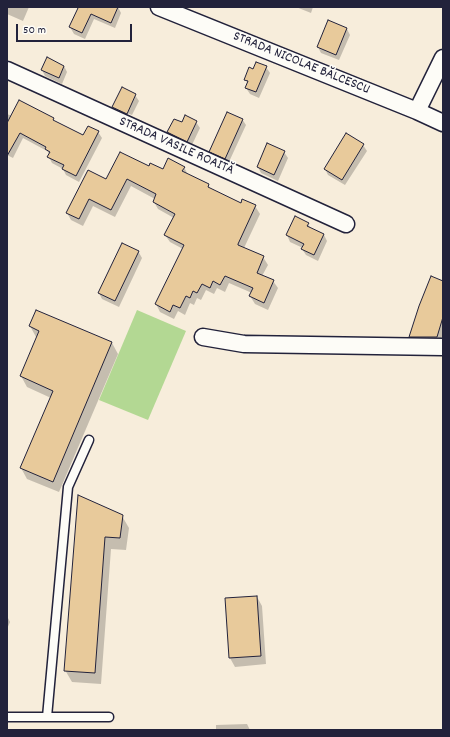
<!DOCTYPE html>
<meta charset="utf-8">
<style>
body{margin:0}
#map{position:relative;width:450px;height:737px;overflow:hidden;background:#f7eddb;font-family:Dekko,sans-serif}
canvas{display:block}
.frame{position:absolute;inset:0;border:8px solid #22223b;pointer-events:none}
.scale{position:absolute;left:16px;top:24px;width:116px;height:18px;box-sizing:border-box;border:2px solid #22223b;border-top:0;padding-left:5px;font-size:12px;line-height:14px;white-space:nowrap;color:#22223b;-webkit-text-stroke:3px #fdfcf7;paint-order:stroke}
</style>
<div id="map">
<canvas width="450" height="737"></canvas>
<div class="frame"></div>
<div class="scale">50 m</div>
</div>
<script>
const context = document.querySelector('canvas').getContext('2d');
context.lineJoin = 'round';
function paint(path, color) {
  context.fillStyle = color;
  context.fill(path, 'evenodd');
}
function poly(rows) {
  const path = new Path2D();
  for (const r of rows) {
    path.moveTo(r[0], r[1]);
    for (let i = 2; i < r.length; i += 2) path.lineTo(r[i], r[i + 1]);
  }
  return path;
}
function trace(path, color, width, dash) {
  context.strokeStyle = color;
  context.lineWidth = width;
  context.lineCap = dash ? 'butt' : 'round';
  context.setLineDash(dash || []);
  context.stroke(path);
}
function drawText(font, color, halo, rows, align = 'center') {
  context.font = font + ' Dekko,sans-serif';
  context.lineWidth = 3;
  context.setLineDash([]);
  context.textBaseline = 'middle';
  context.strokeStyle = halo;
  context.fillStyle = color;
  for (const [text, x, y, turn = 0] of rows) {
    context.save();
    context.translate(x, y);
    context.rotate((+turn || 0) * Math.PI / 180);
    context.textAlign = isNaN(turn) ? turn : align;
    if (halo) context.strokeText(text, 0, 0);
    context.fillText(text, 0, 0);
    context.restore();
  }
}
paint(poly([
 [137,310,186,331,148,420,99,400]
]), '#b3d893');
paint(poly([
 [7,7,29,7,23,21,7,14],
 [80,7,118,7,121,13,115,28,94,19,85,39,74,34,70,27],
 [296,7,313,7,311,13],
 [329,21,347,29,350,35,339,60,321,53,318,47],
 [64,66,67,72,62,84,45,76,42,70],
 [266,67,270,73,259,98,250,94,246,88,248,84,246,80,254,70],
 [135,95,139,101,130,119,117,113,113,107],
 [117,109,132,115,131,117,117,111],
 [7,114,12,116,53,119,54,122,84,136,98,132,102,138,79,182,66,175,63,169,52,163,49,157,50,155,47,151,23,138,13,158,7,155],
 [242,119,246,125,228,164,214,158,211,151],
 [196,122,200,128,191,147,172,138,168,132,182,123],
 [363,145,367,151,345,185,328,175,325,169],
 [284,152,288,158,278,181,261,173,258,167],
 [149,167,163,170,184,167,188,175,208,185,210,189,241,204,255,206,260,214,244,248,263,257,268,265,262,276,273,281,278,288,268,310,255,304,250,296,252,293,229,283,225,292,217,288,214,294,206,290,201,300,197,298,194,305,190,303,185,315,178,311,174,319,160,312,156,304,183,249,170,242,165,235,174,218,158,209,154,202,155,199,131,186,115,217,93,206,83,226,71,220,67,213,107,181],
 [295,218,308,224,311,229,324,235,327,241,318,261,306,255,302,249,303,248,290,242,287,235],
 [138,251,142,258,119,307,102,299,99,293],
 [443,282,443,322,442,325,443,327,443,333,440,343,414,343,410,337],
 [37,311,112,343,118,354,59,492,27,479,21,468,51,398,27,387,21,376,38,338,36,337,30,326],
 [79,496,122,516,129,528,126,550,111,549,101,684,72,682,65,670],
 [257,597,262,606,266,664,235,667,230,658],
 [7,616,10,622,7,629],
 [247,724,250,730,216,730,216,725]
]), '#0003');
const building = poly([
 [76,7,118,7,111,23,91,14,82,33,69,27,78,8,76,7],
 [328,20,347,28,336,55,317,47,328,20],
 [47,57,64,66,59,78,41,70,47,57],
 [256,62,267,66,256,92,245,88,248,81,244,80,249,67,253,69,256,62],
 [122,87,136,94,127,114,112,107,122,87],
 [19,100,54,118,53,120,83,135,88,126,99,131,76,176,62,169,64,165,47,157,50,152,45,149,46,147,20,133,7,156,7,123,19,100],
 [227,112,243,119,225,159,209,152,227,112],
 [185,115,197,121,187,142,167,132,174,119,182,122,185,115],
 [346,133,364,144,342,180,324,169,346,133],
 [267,143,285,151,274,175,257,167,267,143],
 [120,152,149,166,150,163,163,169,168,158,185,167,182,171,209,184,208,187,241,203,242,199,256,205,238,244,238,245,264,256,257,273,274,280,264,303,249,296,253,288,225,276,220,285,213,281,210,288,202,284,197,293,193,291,190,298,186,296,180,308,173,305,170,312,155,304,184,245,164,235,175,214,153,202,156,194,127,179,111,210,89,199,79,219,66,213,88,170,106,179,120,152],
 [295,216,309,223,307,226,324,234,314,255,301,249,304,244,286,235,295,216],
 [122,243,139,251,115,301,98,293,122,243],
 [431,276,443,281,443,317,437,337,409,337,419,306,431,276],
 [36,310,112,342,53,482,20,468,53,391,20,376,39,331,29,326,36,310],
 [78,495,123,515,120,538,105,537,95,673,64,671,78,495],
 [257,596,261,656,229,658,225,598,257,596]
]);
paint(building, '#e8ca9b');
trace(building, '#22223b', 1);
const lane = poly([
 [7,717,109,717],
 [47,717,68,487,89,440]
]);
const street = poly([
 [159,7,417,111,443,123],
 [7,70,346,224],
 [417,111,443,58],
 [203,337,244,344,443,347]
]);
trace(lane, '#22223b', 11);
trace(street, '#22223b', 19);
trace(lane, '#fdfcf7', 8);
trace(street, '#fdfcf7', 16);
drawText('14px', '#22223b', '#fdfcf7', [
 ["STRADA NICOLAE BĂLCESCU",301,64,22],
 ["STRADA VASILE ROAITĂ",176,147,24]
]);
</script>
